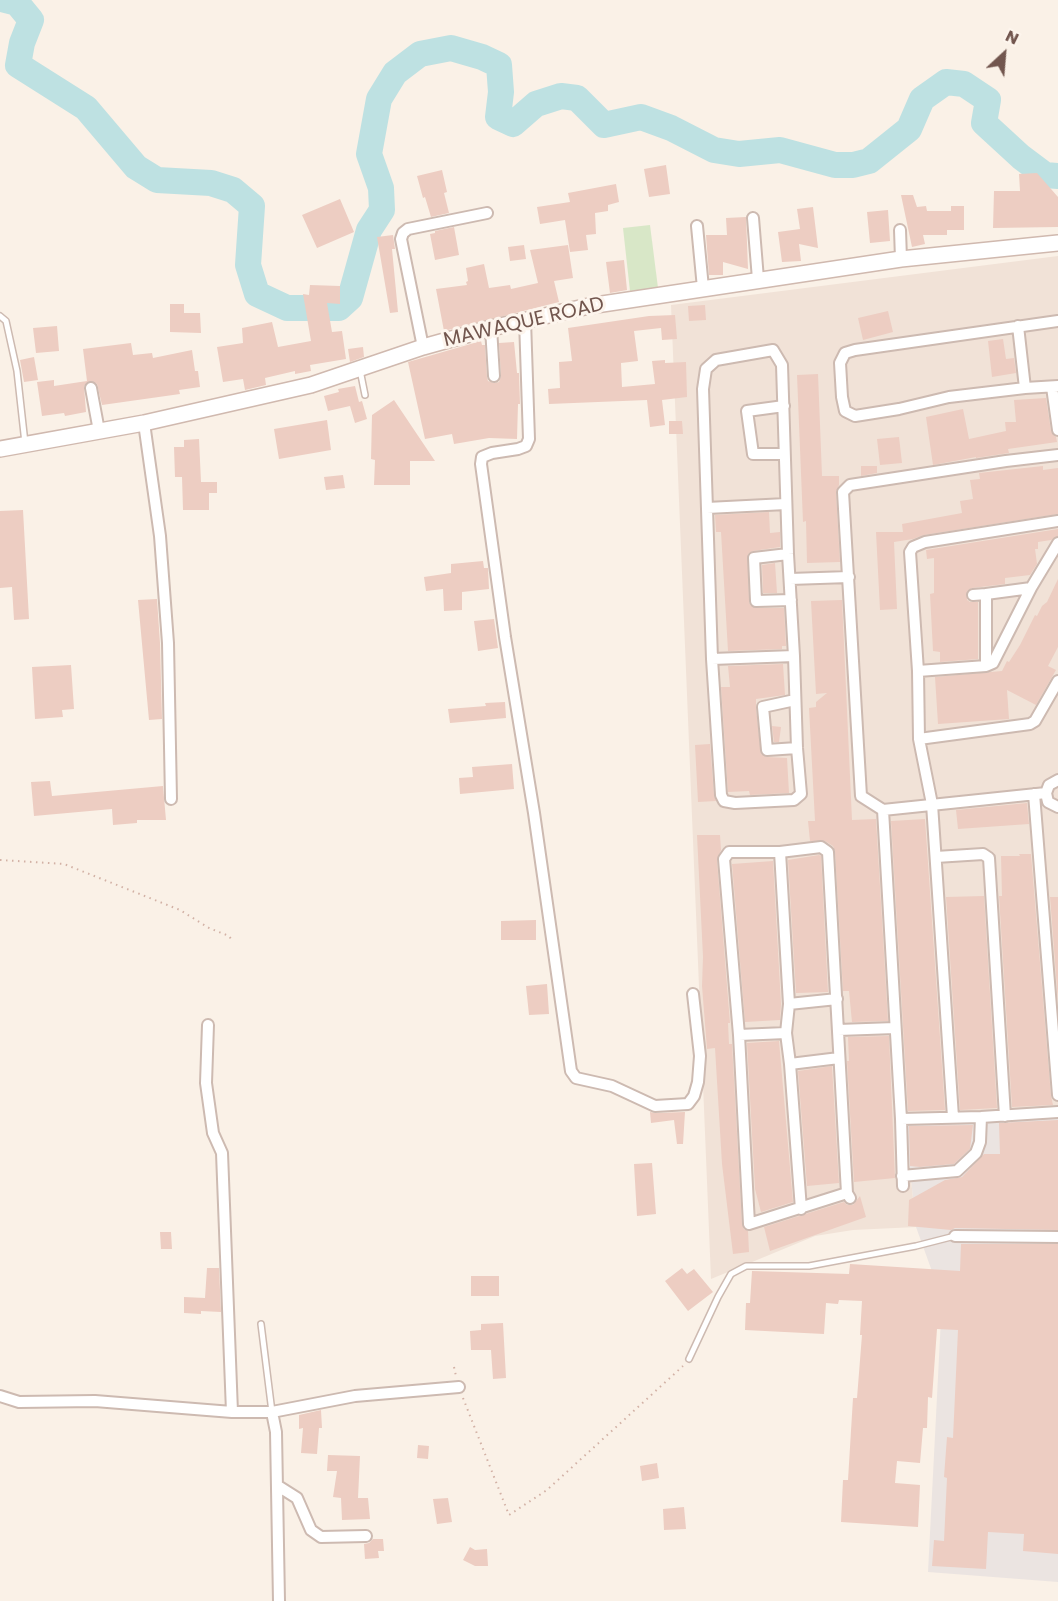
<!DOCTYPE html>
<style>
body{margin:0}
#map{position:relative;width:1058px;height:1601px;overflow:hidden;background:#faf1e7;font-family:Poppins,sans-serif}
canvas{display:block}
.north{position:absolute;left:974px;top:24px;width:60px;height:60px;-webkit-text-stroke:4px #fdf5ed;paint-order:stroke;rotate:26deg;font-size:16px;font-weight:700;line-height:24px;text-align:center;color:#72564e}
.north::after{content:'';display:block;margin:auto;width:21px;height:27px;background:#72564e;clip-path:polygon(50% 0,100% 100%,50% 72%,0 100%)}
</style>
<div id="map">
<canvas width="1058" height="1601"></canvas>
<div class="north">N</div>
</div>
<script>
const context = document.querySelector('canvas').getContext('2d');
context.lineJoin = 'round';
function paint(path, color) {
  context.fillStyle = color;
  context.fill(path, 'evenodd');
}
function poly(rows) {
  const path = new Path2D();
  for (const r of rows) {
    path.moveTo(r[0], r[1]);
    for (let i = 2; i < r.length; i += 2) path.lineTo(r[i], r[i + 1]);
  }
  return path;
}
function trace(path, color, width, dash) {
  context.strokeStyle = color;
  context.lineWidth = width;
  context.lineCap = dash ? 'butt' : 'round';
  context.setLineDash(dash || []);
  context.stroke(path);
}
function drawText(font, color, halo, rows, align = 'center') {
  context.font = font + ' Poppins,sans-serif';
  context.lineWidth = 6;
  context.setLineDash([]);
  context.textBaseline = 'middle';
  context.strokeStyle = halo;
  context.fillStyle = color;
  for (const [text, x, y, turn = 0] of rows) {
    context.save();
    context.translate(x, y);
    context.rotate((+turn || 0) * Math.PI / 180);
    context.textAlign = isNaN(turn) ? turn : align;
    if (halo) context.strokeText(text, 0, 0);
    context.fillText(text, 0, 0);
    context.restore();
  }
}
paint(poly([
 [1058,256,1058,1116,905,1121,916,1227,853,1230,815,1236,711,1279,671,305]
]), '#f1e2d7');
paint(poly([
 [1058,1116,1058,1582,928,1572,942,1299,916,1227,905,1121]
]), '#ebe4e1');
paint(poly([
 [650,225,658,288,630,291,623,228]
]), '#d8e7c7');
trace(poly([
 [5,0,17,3,31,20,22,43,18,65,86,108,136,167,157,180,211,183,233,190,252,206,248,265,257,294,287,308,339,308,350,298,369,230,382,210,381,188,369,154,379,99,395,73,420,54,451,48,482,57,499,65,501,92,498,117,513,124,536,104,561,96,577,98,604,125,641,117,671,128,714,150,739,154,780,150,835,165,853,165,869,161,909,129,922,99,946,82,964,84,988,100,984,123,1021,157,1045,175,1058,176]
]), '#bee1e2', 26);
paint(poly([
 [666,165,670,194,649,197,644,169],
 [442,170,447,192,444,193,449,213,431,217,425,197,423,198,417,176],
 [1037,173,1058,197,1058,227,993,228,994,191,1020,191,1019,174],
 [616,184,619,202,608,205,608,211,595,213,596,234,586,235,588,250,570,252,565,220,540,224,537,207,570,202,568,193],
 [901,195,913,195,917,207,926,206,927,211,951,211,951,206,964,206,964,230,947,230,947,235,923,235,925,244,912,247],
 [340,199,354,232,317,248,302,215],
 [813,207,818,248,799,244,801,261,782,262,778,232,800,229,797,209],
 [888,210,890,241,870,243,867,212],
 [746,217,748,269,723,262,723,275,709,275,706,235,727,235,726,218],
 [454,227,459,255,435,260,430,234,435,233,435,231],
 [393,235,395,249,392,249,398,312,390,313,377,237],
 [524,245,526,259,510,261,508,247],
 [568,245,573,278,554,281,559,302,444,331,436,289,467,285,466,282,468,281,466,268,484,264,489,288,510,285,511,289,538,283,530,250],
 [624,260,627,290,610,293,606,262],
 [310,285,340,286,340,304,327,303,332,332,342,331,346,359,310,365,311,371,295,374,295,371,265,378,266,385,245,390,243,379,223,382,217,347,243,343,242,328,272,322,278,347,311,341,303,294,309,295],
 [170,304,184,304,184,313,200,313,201,333,170,332],
 [705,305,706,320,689,321,688,306],
 [888,311,893,332,863,340,858,318],
 [675,315,677,339,662,340,661,328,634,331,638,361,621,363,622,387,655,384,652,361,665,360,665,363,686,362,687,397,662,400,665,425,650,427,647,400,549,404,548,389,560,388,559,362,572,361,568,328,649,316],
 [57,326,59,351,36,353,33,328],
 [1003,339,1006,359,1014,358,1016,373,992,377,988,341],
 [481,341,482,345,485,345,487,377,488,381,494,383,499,382,501,376,499,343,514,342,517,373,519,373,520,404,518,404,517,439,489,438,454,444,452,434,425,439,408,362],
 [131,343,133,355,152,353,153,358,192,350,195,371,198,371,200,387,179,390,180,394,102,405,97,384,90,381,84,386,86,412,65,416,64,413,42,416,37,382,54,380,54,386,87,381,83,349],
 [363,347,364,357,350,362,348,349],
 [34,357,38,380,24,382,20,360],
 [818,374,822,476,839,476,839,485,836,492,840,562,807,563,806,521,803,522,797,375],
 [355,386,359,402,362,401,367,419,355,423,350,406,328,411,324,396,339,392,338,389],
 [1046,398,1051,431,1056,437,1057,442,1008,449,1009,453,976,458,976,457,933,465,926,417,963,409,969,439,1006,431,1005,422,1016,422,1014,400],
 [394,400,435,461,410,461,410,485,374,485,375,460,371,459,372,415],
 [327,420,331,450,279,459,274,429],
 [669,421,682,421,683,434,669,434],
 [899,437,902,463,880,465,877,439],
 [199,439,201,482,217,482,217,493,209,493,209,510,183,510,182,477,175,477,174,447,184,447,184,440],
 [861,466,877,466,877,473,861,476],
 [1043,466,1043,470,1058,468,1058,514,924,535,913,539,894,542,897,609,880,610,876,532,903,532,902,524,962,513,960,501,973,499,970,480,980,479,979,473],
 [343,475,345,488,326,490,324,477],
 [23,510,29,619,14,620,12,587,0,588,0,511],
 [769,512,770,533,780,532,780,547,753,551,748,554,749,601,750,605,756,608,784,608,786,646,782,646,782,649,728,651,721,532,716,532,715,515],
 [1058,529,1058,536,1051,540,1038,542,1038,549,1035,549,1037,564,1030,575,1005,578,1005,584,972,588,967,591,967,600,970,602,978,602,978,659,940,662,940,652,933,651,930,594,934,593,934,558,927,559,926,550],
 [483,561,484,568,488,568,489,589,462,592,462,610,444,611,443,589,426,591,424,577,451,573,451,564],
 [775,563,777,593,763,593,762,565],
 [1058,579,1058,647,1048,666,1056,670,1036,705,1007,690,1009,719,938,724,935,677,1002,671,1007,661,1009,662,1020,645,1035,615,1037,616,1042,606,1047,602],
 [157,599,160,643,162,719,149,720,138,600],
 [842,600,852,820,876,819,888,1021,852,1022,849,991,843,991,835,851,833,846,825,841,810,841,808,821,815,821,809,708,816,707,816,702,827,693,816,694,811,601],
 [494,619,498,648,478,651,474,621],
 [783,664,785,695,756,699,756,708,761,754,767,757,787,758,789,793,750,795,749,791,728,792,721,687,730,687,728,666],
 [71,665,74,709,62,710,63,717,35,719,32,667],
 [505,702,506,718,450,723,448,709,486,706,485,703],
 [772,726,781,727,779,742,774,742],
 [710,744,714,795,716,801,698,802,695,745],
 [512,764,514,789,460,794,459,778,473,777,472,767],
 [50,781,52,796,163,786,166,820,137,820,137,823,113,825,112,809,34,816,31,782],
 [1027,803,1029,824,958,829,956,810],
 [925,819,945,1110,908,1111,891,821],
 [697,835,720,835,721,850,717,860,730,1023,728,1023,729,1044,732,1044,742,1224,744,1229,748,1231,749,1252,733,1254,722,1164,715,1048,707,1049,702,986,703,957],
 [1019,854,1031,854,1051,1096,1053,1105,1012,1107,999,896,1002,896,1001,856,1020,856],
 [819,855,821,856,828,992,796,993,788,860],
 [773,861,781,1004,780,1020,745,1022,732,864],
 [984,896,997,1108,960,1110,946,897],
 [1050,897,1058,897,1058,1001],
 [536,920,536,940,501,940,501,921],
 [547,984,549,1014,529,1015,526,986],
 [889,1036,895,1178,854,1182,847,1061,849,1061,848,1037],
 [779,1041,793,1202,761,1212,755,1189,747,1043],
 [832,1066,839,1183,807,1186,798,1071],
 [650,1112,655,1113,685,1112,683,1144,677,1144,674,1120,651,1123],
 [1058,1120,1058,1230,955,1228,951,1230,908,1226,909,1200,945,1180,962,1177,984,1154,1000,1154,999,1123],
 [973,1125,970,1149,954,1164,920,1167,910,1166,909,1126],
 [652,1163,656,1214,637,1216,634,1164],
 [860,1196,866,1217,770,1251,764,1227,844,1202,847,1205,853,1205],
 [160,1232,171,1232,172,1249,161,1249],
 [961,1244,1058,1244,1058,1554,1023,1551,1024,1534,988,1532,986,1569,932,1566,934,1540,944,1541,947,1478,944,1477,947,1437,953,1438,958,1330,937,1329,932,1398,928,1397,927,1428,923,1428,920,1463,897,1461,895,1483,920,1485,918,1527,841,1522,843,1480,848,1480,853,1398,857,1398,862,1335,860,1335,862,1301,839,1300,838,1304,826,1303,824,1334,745,1330,746,1303,750,1303,752,1271,849,1274,850,1264,960,1271],
 [207,1268,219,1268,221,1312,201,1311,201,1314,184,1313,184,1297,205,1298],
 [682,1268,687,1274,694,1269,713,1292,688,1311,665,1281],
 [471,1276,499,1276,499,1296,471,1296],
 [503,1323,506,1378,493,1379,491,1350,471,1350,470,1331,481,1330,481,1324],
 [321,1410,322,1428,319,1428,317,1454,301,1453,303,1428,299,1429,299,1415],
 [418,1445,429,1446,428,1459,417,1458],
 [328,1455,360,1456,358,1498,368,1498,370,1519,342,1520,341,1498,333,1497,337,1471,327,1471],
 [657,1463,659,1478,642,1481,640,1466],
 [448,1498,452,1522,437,1524,433,1499],
 [684,1507,686,1529,664,1530,663,1509],
 [373,1539,383,1539,384,1551,378,1551,379,1558,365,1559,364,1544,369,1543],
 [470,1547,475,1550,487,1549,488,1566,475,1566,463,1560]
]), '#edcdc2');
const lane = poly([
 [0,316,6,321,17,371,25,443],
 [360,370,365,395],
 [261,1324,272,1412],
 [689,1359,718,1297,731,1274,746,1266,809,1266,916,1246,955,1236]
]);
const street = poly([
 [753,218,758,279],
 [697,226,703,288],
 [900,230,901,259],
 [525,320,529,439,526,446,518,449,492,453,482,457,481,464,505,637,534,813,571,1071,576,1078,612,1086,655,1106,688,1104,694,1096,698,1082,700,1056,693,994],
 [1018,326,1025,388,1058,386],
 [491,328,494,376],
 [423,347,401,239,403,233,408,229,487,213],
 [773,350,782,365,788,554,794,656,797,748,801,794,794,800,735,803,724,801,721,795,712,659,703,389,706,369,716,360,773,350],
 [1052,387,1058,430],
 [91,388,99,431],
 [1025,388,949,397,899,409,855,416,845,411,842,397,840,363,845,353,855,350,1058,321],
 [784,406,747,411,753,454,784,454],
 [144,423,160,536,168,643,171,799],
 [707,508,786,504],
 [788,554,754,558,756,601,791,600],
 [790,579,849,577],
 [973,595,986,594],
 [712,659,794,656],
 [986,666,986,594,1031,588],
 [918,671,986,666,993,663,1031,588,1058,543],
 [795,700,763,707,767,750,797,748],
 [919,739,1030,724,1035,721,1058,681],
 [1058,780,1049,785,1046,793,1048,802,1058,807],
 [1046,793,883,810,861,796,843,492,850,485,1006,461,1058,455],
 [1034,794,1058,1095],
 [883,810,901,1119,903,1186],
 [780,852,789,1004,786,1033,790,1064,801,1209],
 [936,857,983,854,989,858,1005,1116],
 [789,1004,837,999],
 [208,1025,206,1083,213,1133,222,1153,232,1412],
 [838,1030,895,1028],
 [739,1035,786,1033],
 [790,1064,839,1058],
 [953,1117,932,804,919,739,918,671,910,552,913,547,925,542,1058,521],
 [901,1119,981,1117,1058,1112],
 [902,1176,957,1171,976,1153,980,1142,981,1117],
 [847,1193,749,1224,739,1035,724,859,729,852,780,852,821,847,828,852,847,1193,850,1198],
 [955,1236,1058,1237],
 [0,1396,19,1402,95,1401,232,1412,272,1412,276,1432,279,1601],
 [272,1412,355,1396,459,1387],
 [278,1486,297,1498,311,1530,321,1537,366,1536]
]);
const secondary = poly([
 [0,449,144,423,311,385,423,347,491,328,589,306,901,259,1058,243]
]);
trace(lane, '#cdbab1', 8);
trace(street, '#cdbab1', 14);
trace(secondary, '#d0b9af', 18);
trace(poly([
 [0,860,64,864,180,910,209,928,229,936,233,942],
 [454,1367,456,1376],
 [463,1398,509,1515,547,1490,683,1366]
]), '#d2b1a5', 2, [1.5, 4.5]);
trace(lane, '#fff', 5);
trace(street, '#fff', 10);
trace(secondary, '#fff', 15);
drawText('20px', '#72564e', '#fdf5ed', [
 ["MAWAQUE ROAD",524,323,-13]
]);
</script>
